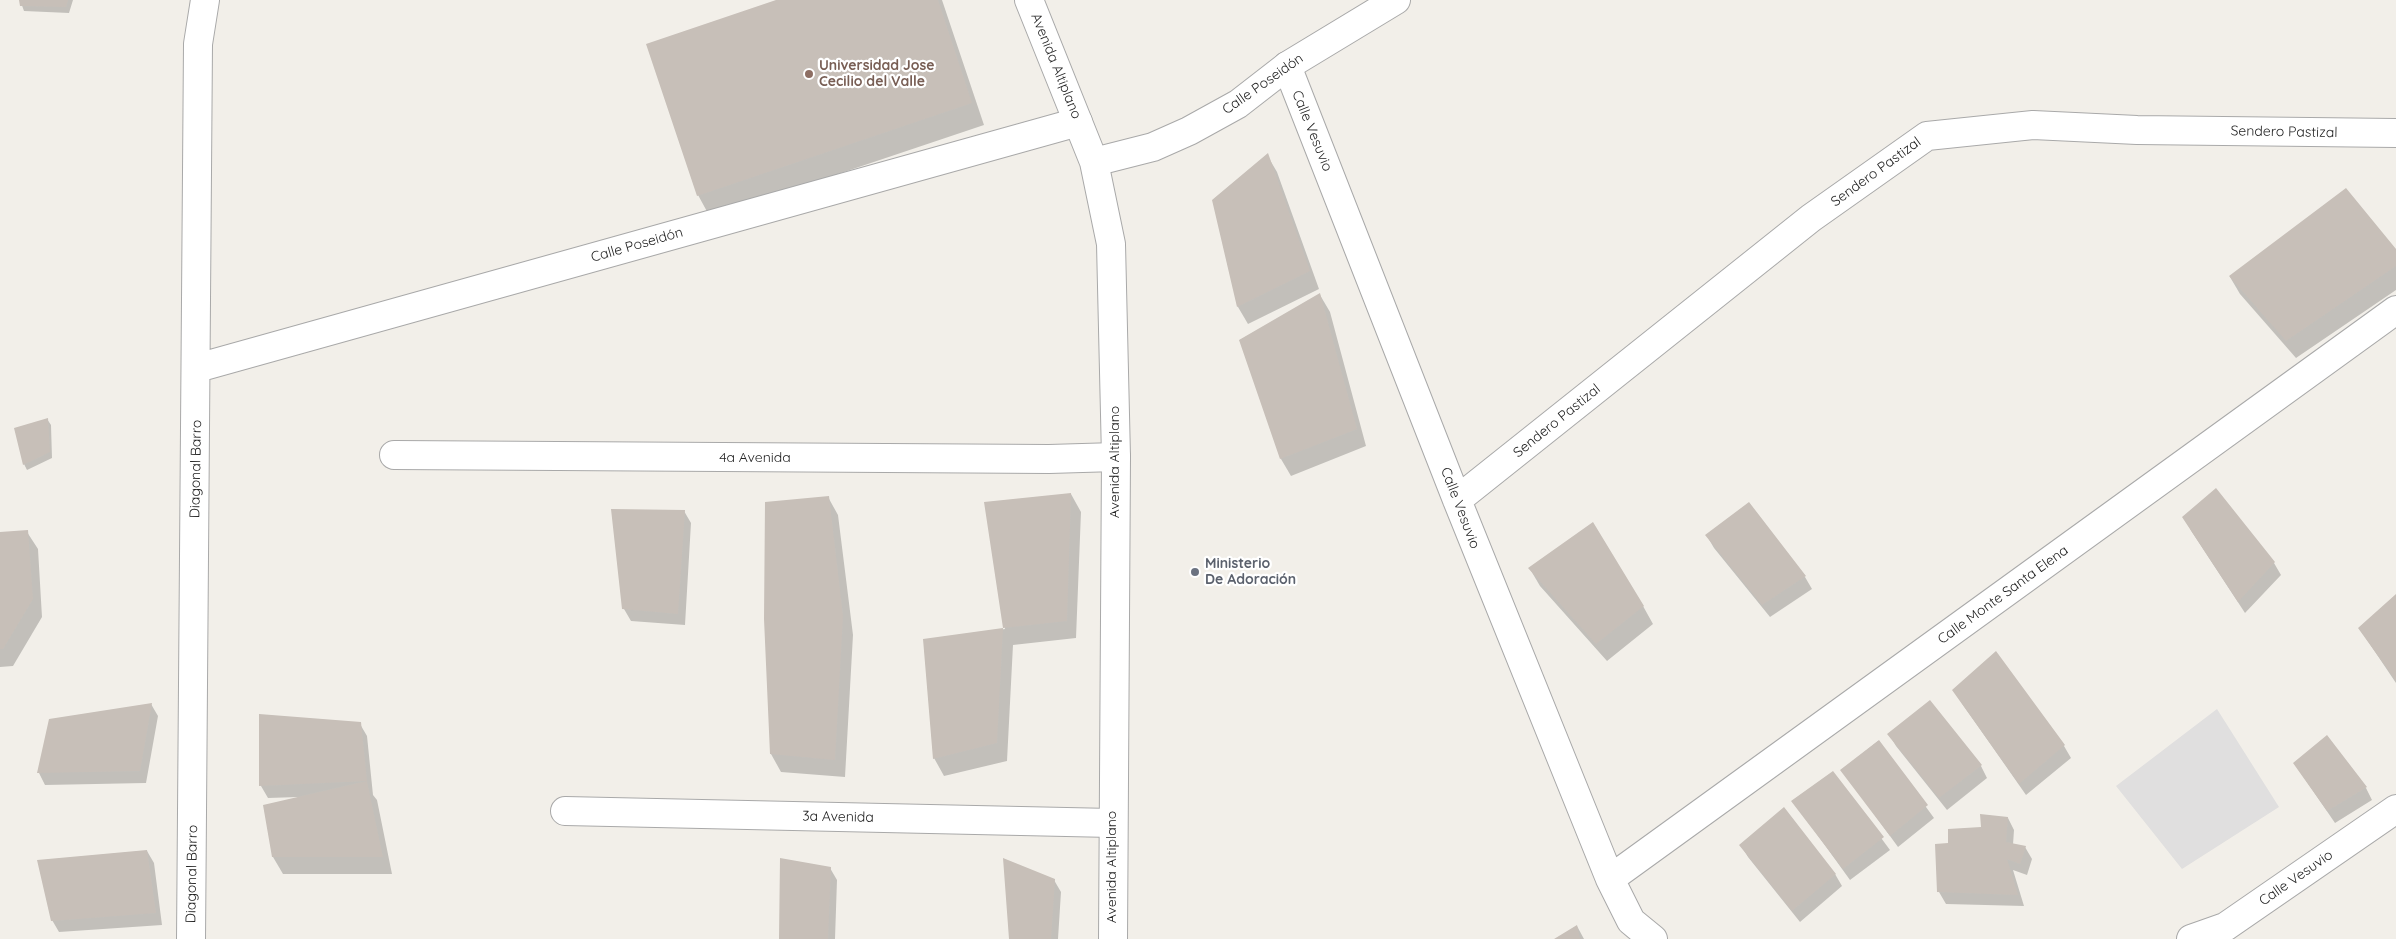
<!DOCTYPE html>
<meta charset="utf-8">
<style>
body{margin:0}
canvas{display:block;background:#f2efe9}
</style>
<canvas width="2396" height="939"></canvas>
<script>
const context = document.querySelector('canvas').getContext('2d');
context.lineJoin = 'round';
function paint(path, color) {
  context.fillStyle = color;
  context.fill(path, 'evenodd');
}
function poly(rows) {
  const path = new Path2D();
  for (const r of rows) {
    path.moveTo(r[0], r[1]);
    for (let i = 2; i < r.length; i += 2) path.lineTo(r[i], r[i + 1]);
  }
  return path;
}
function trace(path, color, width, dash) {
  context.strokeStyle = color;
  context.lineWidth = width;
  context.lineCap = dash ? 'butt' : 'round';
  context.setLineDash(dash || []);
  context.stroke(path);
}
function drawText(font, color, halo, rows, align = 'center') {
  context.font = font + ' Quicksand,sans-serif';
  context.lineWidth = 4.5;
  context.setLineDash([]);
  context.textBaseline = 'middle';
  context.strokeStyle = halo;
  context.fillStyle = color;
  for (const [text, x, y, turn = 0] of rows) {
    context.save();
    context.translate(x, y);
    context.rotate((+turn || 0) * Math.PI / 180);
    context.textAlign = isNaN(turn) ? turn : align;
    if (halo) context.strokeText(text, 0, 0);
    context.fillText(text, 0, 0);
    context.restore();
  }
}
paint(poly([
 [2217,709,2279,807,2182,869,2116,786]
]), '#e0dfdf');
paint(poly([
 [20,0,73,0,69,13,24,11],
 [780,0,942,0,984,125,710,217,698,195],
 [1267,155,1277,172,1319,289,1248,324,1238,307,1213,200],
 [2396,251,2396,290,2296,358,2240,294,2230,277],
 [1320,295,1330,312,1366,446,1291,476,1281,459,1240,340],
 [47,419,51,425,52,458,27,470,24,464],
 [1071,494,1081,512,1076,638,1013,645,1007,761,944,776,934,758,925,640,1005,629,986,503],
 [828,497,838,515,853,635,845,777,781,772,771,754,765,619],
 [684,511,691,523,685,625,631,621,624,609],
 [2190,529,2274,563,2281,575,2245,613],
 [27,532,38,549,42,617,13,666,0,667,0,534],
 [1707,536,1805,577,1812,589,1770,617,1714,548],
 [1530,569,1643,606,1653,624,1607,661,1540,586],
 [2396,596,2396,683,2359,628],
 [1930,702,1981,766,1987,778,1947,810,1896,746,1889,734],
 [1961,702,2064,746,2071,758,2026,795],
 [151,704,158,716,146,783,45,785,39,773],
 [260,715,360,724,367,736,373,795,377,800,392,874,283,874,273,857,299,797,268,798,261,786],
 [1878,741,1934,818,1898,847,1842,770],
 [2294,763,2366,788,2372,800,2335,823],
 [1833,773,1890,850,1850,880,1793,801],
 [2008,818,2014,830,2013,845,2025,847,2032,859,2027,875,2013,870,2024,906,1946,904,1939,892,1950,844],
 [1741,845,1835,874,1842,886,1800,922,1748,857],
 [147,851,154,863,162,925,59,932,52,920],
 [830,868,837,880,835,939,780,939],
 [1054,880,1061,892,1058,939,1010,939],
 [1577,926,1584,939,1557,939]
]), '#0003');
paint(poly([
 [19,0,68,0,66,7,20,6],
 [776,0,938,0,972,103,697,196,646,44],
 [1268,153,1310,271,1237,307,1212,200],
 [2346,188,2396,249,2396,266,2286,341,2229,276],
 [1320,293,1357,429,1280,459,1239,340],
 [48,418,50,452,23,465,14,428],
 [2216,488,2275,562,2238,602,2182,517],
 [1071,493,1067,621,1003,628,984,502],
 [829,496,843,616,835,760,770,754,764,619,765,502],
 [1749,502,1806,576,1762,605,1705,535],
 [611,509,685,510,678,614,622,609],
 [1593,522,1644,606,1596,644,1528,568],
 [28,530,33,599,3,649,0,649,0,532],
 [2396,594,2396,681,2358,628],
 [1003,628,997,743,933,759,923,639],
 [1996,651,2065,745,2019,784,1952,690],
 [1930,700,1982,765,1939,798,1887,734],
 [152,703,140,771,37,773,49,719],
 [259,714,361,722,367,781,259,786],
 [2327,735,2367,787,2327,811,2293,763],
 [1879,740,1928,805,1890,836,1840,770],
 [1833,771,1884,837,1843,869,1791,801],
 [367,781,383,857,272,857,263,805],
 [1784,807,1836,874,1792,911,1739,845],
 [1980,814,2008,817,2006,842,2026,846,2020,864,2007,859,2018,895,1937,892,1935,844,1948,843,1948,829,1981,827],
 [147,850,156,913,51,921,37,860],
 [780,858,831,867,828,939,779,939],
 [1003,858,1055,879,1051,939,1009,939],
 [1577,925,1580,939,1554,939]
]), '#c7bfb8');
const minor = poly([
 [1287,66,1457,500,1610,879,1631,921,1653,939],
 [197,368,1078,122],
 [394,455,1049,459,1116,457],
 [1457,500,1811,218,1927,136,2033,125,2137,130,2396,133],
 [565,811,1112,823],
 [1610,879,2396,310],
 [191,939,198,44,205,0],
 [2191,939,2225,927,2396,809]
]);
const tertiary = poly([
 [1029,0,1094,162,1111,244,1116,457,1113,939],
 [1094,162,1153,147,1189,131,1238,104,1287,66,1396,0]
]);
trace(minor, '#a9a9a9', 30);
trace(tertiary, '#a9a9a9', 30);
trace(minor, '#fff', 28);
trace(tertiary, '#fff', 28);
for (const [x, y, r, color] of [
 [809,74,5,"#8d6e63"],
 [1195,572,5,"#6b7280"]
]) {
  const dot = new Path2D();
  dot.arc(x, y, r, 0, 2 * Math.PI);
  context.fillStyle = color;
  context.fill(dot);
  trace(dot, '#fff', 2);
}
drawText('bold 14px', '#785e54', '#fff', [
 ["Universidad Jose",819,66],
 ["Cecilio del Valle",819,82]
], 'left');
drawText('14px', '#222', '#fff', [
 ["Avenida Altiplano",1056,66,68],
 ["Calle Poseidón",1263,84,-35],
 ["Calle Vesuvio",1312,131,68],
 ["Sendero Pastizal",2284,132,1],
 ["Sendero Pastizal",1876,172,-36],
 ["Calle Poseidón",637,245,-16],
 ["Sendero Pastizal",1557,421,-39],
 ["4a Avenida",755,458],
 ["Avenida Altiplano",1115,462,-90],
 ["Diagonal Barro",196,469,-89],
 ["Calle Vesuvio",1460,508,69],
 ["Calle Monte Santa Elena",2003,595,-36],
 ["3a Avenida",838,817,1],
 ["Avenida Altiplano",1112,867,-90],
 ["Diagonal Barro",192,874,-89],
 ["Calle Vesuvio",2296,878,-35]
]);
drawText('bold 14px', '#5b616d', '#fff', [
 ["Ministerio",1205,564],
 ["De Adoración",1205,580]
], 'left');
</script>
